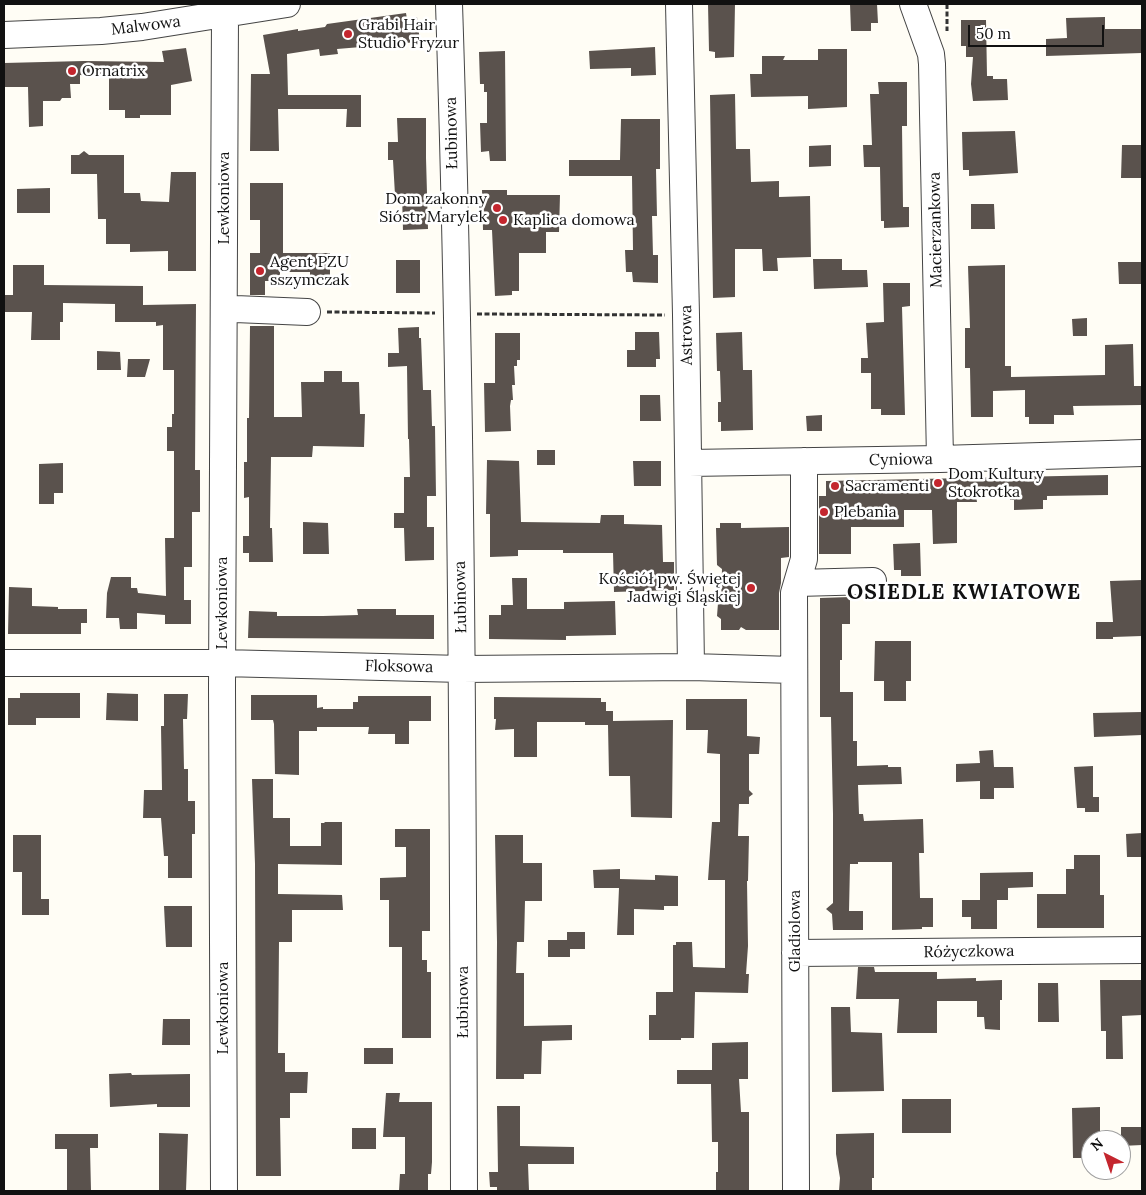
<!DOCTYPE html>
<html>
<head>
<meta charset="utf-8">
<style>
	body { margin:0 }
	#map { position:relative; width:1146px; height:1195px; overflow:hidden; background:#fffdf5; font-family:Lora,serif }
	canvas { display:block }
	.frame { position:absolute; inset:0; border:5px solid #111; pointer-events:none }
	.north { position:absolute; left:1081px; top:1130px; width:50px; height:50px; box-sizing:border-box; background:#fff; border:1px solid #a0a0a0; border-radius:50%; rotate:319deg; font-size:14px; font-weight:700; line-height:20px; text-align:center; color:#111 }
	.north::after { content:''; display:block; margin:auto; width:18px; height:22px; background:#c4262e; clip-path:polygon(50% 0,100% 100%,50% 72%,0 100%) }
	.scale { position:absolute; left:968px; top:25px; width:136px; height:22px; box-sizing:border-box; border:2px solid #111; border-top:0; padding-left:6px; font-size:15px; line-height:18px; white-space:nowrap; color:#111; -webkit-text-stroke:4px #fff; paint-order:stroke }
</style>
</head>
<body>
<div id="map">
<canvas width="1146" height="1195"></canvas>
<div class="frame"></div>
<div class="north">N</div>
<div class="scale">50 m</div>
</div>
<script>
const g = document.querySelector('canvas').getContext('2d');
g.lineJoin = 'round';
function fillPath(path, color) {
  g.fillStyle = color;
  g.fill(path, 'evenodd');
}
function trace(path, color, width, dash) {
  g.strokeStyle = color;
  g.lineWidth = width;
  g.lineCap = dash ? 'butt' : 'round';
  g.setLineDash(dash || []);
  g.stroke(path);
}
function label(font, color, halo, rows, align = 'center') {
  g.font = font + ' Lora,serif';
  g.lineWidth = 5;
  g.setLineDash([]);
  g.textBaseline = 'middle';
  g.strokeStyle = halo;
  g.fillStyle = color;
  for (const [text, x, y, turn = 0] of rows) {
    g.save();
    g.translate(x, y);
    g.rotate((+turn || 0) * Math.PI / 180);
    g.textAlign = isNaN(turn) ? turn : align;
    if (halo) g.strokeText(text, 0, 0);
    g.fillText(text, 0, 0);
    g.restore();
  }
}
const building = new Path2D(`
	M708,4h27l-1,53 -19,1v-6l-6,-1z
	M850,4h27l1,19h-7v8h-20z
	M406,13l1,6 10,-2 3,25 -16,1 -1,-6 -42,6v4l-24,2 1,5 -18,2 -1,-7 -32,5 1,41h73v32h-15l1,-18h-69l1,42h-29l1,-77h19l-7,-39 35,-6v2l27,-4 2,-3z
	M1105,17v12h37v24l-96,3v-17l21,-1 -1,-20z
	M961,20h25l1,56h6v3h14l1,21 -35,1 -2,-17 2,-27h-7v-11h-5z
	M655,47l1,28 -25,1v-8l-41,1 -1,-18z
	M186,48l6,33 -21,4v30h-31v3h-15v-8h-16v-33l-29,-2v9h-10l1,14h-9l-2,3h-17v25l-14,1 -1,-40h-24v-24l80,-2 80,1 -2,-11z
	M818,49h29v58l-39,2v-13l-57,1 -1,-23h12v-18h23l-2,4h35z
	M505,51l1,110h-16l-1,-10 -8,1 -1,-29h7v-31h-3v-8h-4l-1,-32z
	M878,82h29v44h-5l1,81h6v20l-25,1v-7h-3l-1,-54h-16l-1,-22h9l-2,-51h9z
	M735,94l1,55h14l1,33 28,-1v16l31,-1 1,61 -34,1 1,13h-15l-1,-22h-27v48l-22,1 -3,-203z
	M397,118h29v40l2,71 -25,1 -1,-36 -7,1 -2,-35h-5v-18h10z
	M621,119h39v50h-4l1,47h-5l1,39h5v28l-25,-1 -1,-10h-6l-1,-22h8l-1,-74h-63v-16h51z
	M1015,131l3,42 -49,3v-6h-6l-1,-38z
	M831,145v21l-22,1v-21z
	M1122,145h20v33h-21z
	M84,151l5,4h35v38h16l1,8 28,1 2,-30h25v99h-28v-20l-38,1v-8h-24v-25h-8l-1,-45h-26v-19h8z
	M250,183h33v70h47v26h-20v-7h-30v9h-15v14h-15v-42h10v-33h-10z
	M50,188v25h-33v-24z
	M482,190h25v5h53l-1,37h-13v21h-27v38h-7v4l-17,1 -3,-66h-9z
	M971,204h23l1,25h-24z
	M813,259h29v11h25l1,17 -54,2z
	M396,260h24v33h-24z
	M1118,262h24v22h-23z
	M13,265h31v20l99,1v19l53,-1 -1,166h5v42h-8v55h-8v33h7v24h-26v-9l-28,-2v16h-17l-1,-11h-13l1,-25 4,-16h20v11h6l1,5 28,3 -1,-58h9v-87h-7v-24h5v-13h2v-44h-11v-45l-7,1v-4h-41v-18l-52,-1v19h-3v18h-29l1,-28h-28v-17h9z
	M1005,265v101h6v11l94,-2v-30l28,-1 1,42h8v19l-69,1 1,9h-20v9h-25v-7h-4v-27l-32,1v26h-22l-1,-49h-5v-40h5l-2,-62z
	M883,283h27v23l-8,1 3,108h-24v-6h-10v-36h-10v-15h7l-2,-35 18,-1z
	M1087,318v18h-14l-1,-17z
	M250,326h24v91h28l-1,-35h23v-11h18v11h17l1,32h5l-1,33 -51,-1 -1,11h-41l-1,71h2l1,34h-24v-9h-6v-17h6v-39l-5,1v-36h3v-44h2z
	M419,327v11h2l2,52h8l1,36h3l1,70h-9v31h7v33l-29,1 -1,-33h-10v-15h10v-36h6l-1,-38h-1l-1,-73 -19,1v-14h11l-1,-25z
	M635,332h24l1,27h-4v8h-29v-17h8z
	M742,332l1,38h9l1,60 -32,1v-9h-3v-20h3l-1,-31h-3l-1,-38z
	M495,333h25v27h-3v6h-3l1,19h-3l1,15h-2l-1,6 1,25 -26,1 -1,-49h11z
	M97,351l23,1 1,18h-24z
	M128,359h22l-5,18h-18z
	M640,395h20l1,26h-21z
	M822,415v16h-15l-1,-15z
	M537,450h18v15h-18z
	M487,460l32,1 2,61 79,1 1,-8h23v9l38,1 1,37h11v28l-60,2 -1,-39h-50v-3h-45v6l-28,1v-43h-4z
	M633,461h28v25h-27z
	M63,463v30h-9v11h-15v-40z
	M1108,475v20l-61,1v4h-4v9l-29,1v-10h-4v-4h-34l1,6h-20v41l-24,1 -1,-34h-28v17h-53v27h-32v-58h7v-15z
	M303,522l25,1 1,31h-26z
	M720,523h21v5l48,-1v30l-8,1v25l-2,10v37h-33l-5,-3 -2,3h-18v-11l-4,-3 1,-13h3l1,-34 -5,-4 -1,-37h4z
	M920,543l1,33h-20v-6h-7l-1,-26z
	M512,578h15v31h37v-7l51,-1 1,34 -50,1v4l-77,-1v-24h12v-10h12z
	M1142,580v56l-29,1v2h-17v-17h17l-3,-41z
	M9,587l23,1v18l26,1v2h29v14h-6v11h-73z
	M850,597v27h-8v36h-2v32h13v49h4v25l31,-1v2h13l1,17 -44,1 1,29h4l1,7 59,-2 1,34h-5l1,45h13v29h-11v2l-30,1v-68h-34v2h-8l-1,47h14v19h-30l-1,-16 -6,-5 7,-6v-89l-2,-97h-11v-119z
	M357,609h39v6h38v24l-186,-1 1,-27 28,1v4h46l35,-1z
	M875,641h36v40h-5v20h-22v-20h-10z
	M20,693h60v25h-44v7h-28v-27h12z
	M107,693l31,1v27l-32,-1z
	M164,694h24l-1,25h-4l1,50h4v32h7v33h-3v44h-24v-22h-4l-3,-38h-18l1,-28h18l-1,-64h3z
	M251,695h66v13l6,-1v2h30v-7h5v-6h73v25h-22v23h-14v-10h-27l1,-7h-52v4h-18v44l-24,-1 -1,-50 -1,-4h-22z
	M494,697l107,1v4h5v9h7v10l60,-1 -1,98 -41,-1 -1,-41h-21l-1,-51h-23v-3h-48v35h-23v-28l-19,1 1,-11h-2z
	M686,699h61v37l13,1 -1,17h-10v36l4,4 -4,3v7h-10l-1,32h11l-1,45h-1l1,65 -2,28h3l-1,19 -53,-1 -1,46h-13v2h-32v-25h7v-23h17v-47h3v-3h16l1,25 32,1v-88h-17l4,-58h8v-68l-13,-1 1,-23h-22z
	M1142,712v23l-48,2 -1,-24z
	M993,750l1,17h19l1,21h-20v11h-14v-18l-24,1v-18l24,-1 -1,-12z
	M1093,766v31h6v15h-14v-4h-8l-3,-41z
	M252,779h21v39h17v28h31v-23h3l1,-1h17v43l-64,-1v30l64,1 1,15h-51v32h-13l-1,111h7v19h23l-1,21h-17v25h-10l1,58h-25l-1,-312z
	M395,829h35v102h-8v29h5v12h4v66h-29v-91h-13v-47h-9v-22l26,-1v-30h-11z
	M1142,833v24h-15l-1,-23z
	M13,835h28v64h8v16h-27v-43h-9z
	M495,835h28v28h19v38h-17l-1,41h-7l-1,31h8v53l48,-1v15l-30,1 -1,33h-17v5h-28l1,-137z
	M1074,855h26v40h4v33h-67v-34h29v-25h8z
	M620,869v10l35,1v-5l23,1v30h-14v4l-30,-1v26h-17l2,-47h-25l-1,-18z
	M1033,872v15l-25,1v12h-11v29h-26v-12h-9v-17h18v-27z
	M164,906h28v41h-26z
	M567,932h18v17h-15v8h-22v-17h19z
	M858,967h16l1,5h62v7l39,-1v3l26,-1v20h-2v30l-15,-1 -1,-12h-7v-16h-40v32h-40l2,-34h-43z
	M1100,980h42v35l-20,1 1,43h-17v-28h-5z
	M1038,983h20l1,39h-21z
	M831,1007h19l1,25 31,1 2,58 -52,1z
	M163,1019h27v26h-28z
	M748,1042v37h-9l2,33h8v79h-33v-19h2v-30h-6l-1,-58h-34v-14h35v-27z
	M364,1048h29v16h-29z
	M131,1073l1,2 58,-1v33h-33v-3l-47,3 -1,-33z
	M386,1093h14l-1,9h33v60l-1,12h-3v17h-29l1,-17h5v-37h-22z
	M902,1099h49v34h-49z
	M497,1106h23v40l54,1v17h-46l1,27h-32v-4h-7l-1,-15h9z
	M1100,1107v33h-9v18h-18l-1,-50z
	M1121,1127h21v18l-21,1z
	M352,1128h24v21h-24z
	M159,1133l29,1 -2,57h-27z
	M874,1133v45h-2v13h-33l1,-13 -4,-24v-20z
	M55,1134h43v14h-8l1,43h-24v-42h-12z`);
const path = new Path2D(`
	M947,4v27
	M327,312l108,1
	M477,314l188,1`);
const minor = new Path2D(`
	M449,4c13,395 14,791 15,1187
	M679,4l7,311 5,352
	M913,4l18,50 1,10 8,395
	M4,35l97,-4 41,-4 145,-23
	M235,309l72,3
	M689,463l251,-4 202,-6
	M797,583l76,-2
	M4,663h218l240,6 229,-2 102,3
	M795,953l347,-3
	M224,1191l-2,-503 3,-673
	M796,1191l-2,-598 10,-34v-98`);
const markers = [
	[348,34,5,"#c4262e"],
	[72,71,5,"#c4262e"],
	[497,208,5,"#c4262e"],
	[503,220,5,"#c4262e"],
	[260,271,5,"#c4262e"],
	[938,483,5,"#c4262e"],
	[835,486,5,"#c4262e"],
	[824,512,5,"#c4262e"],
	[751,588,5,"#c4262e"]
];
const poiNames = [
	["Grabi Hair",358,25],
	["Studio Fryzur",358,43],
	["Ornatrix",82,71],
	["Dom zakonny",487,199,"right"],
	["Sióstr Marylek",487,217,"right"],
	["Kaplica domowa",513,220],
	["Agent PZU",270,262],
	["sszymczak",270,280],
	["Dom Kultury",948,474],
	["Stokrotka",948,492],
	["Sacramenti",845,486],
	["Plebania",834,512],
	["Kościół pw. Świętej",741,579,"right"],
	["Jadwigi Śląskiej",741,597,"right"]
];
const streetNames = [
	["Malwowa",146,26,-7],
	["Łubinowa",452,133,-91],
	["Lewkoniowa",224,198,-90],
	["Macierzankowa",936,230,-91],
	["Astrowa",687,335,-91],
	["Cyniowa",901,460,-1],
	["Łubinowa",461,597,-91],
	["Lewkoniowa",222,603,-90],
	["Floksowa",399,667,1],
	["Gladiolowa",795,931,-90],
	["Różyczkowa",969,952,-1],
	["Łubinowa",463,1002,-90],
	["Lewkoniowa",223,1008,-90]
];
const districtNames = [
	["OSIEDLE KWIATOWE",964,593]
];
fillPath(building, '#5a524d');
trace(minor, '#444', 28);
trace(path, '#333', 3, [5, 2.5]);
trace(minor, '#fff', 26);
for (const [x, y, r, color] of markers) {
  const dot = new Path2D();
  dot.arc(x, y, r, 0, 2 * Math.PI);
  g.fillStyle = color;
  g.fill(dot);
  trace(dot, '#fff', 2);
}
label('16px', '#111', '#fff', poiNames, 'left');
label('16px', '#111', '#fff', streetNames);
g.letterSpacing = '1px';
label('bold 21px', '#111', '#fff', districtNames);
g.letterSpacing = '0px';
</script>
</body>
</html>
